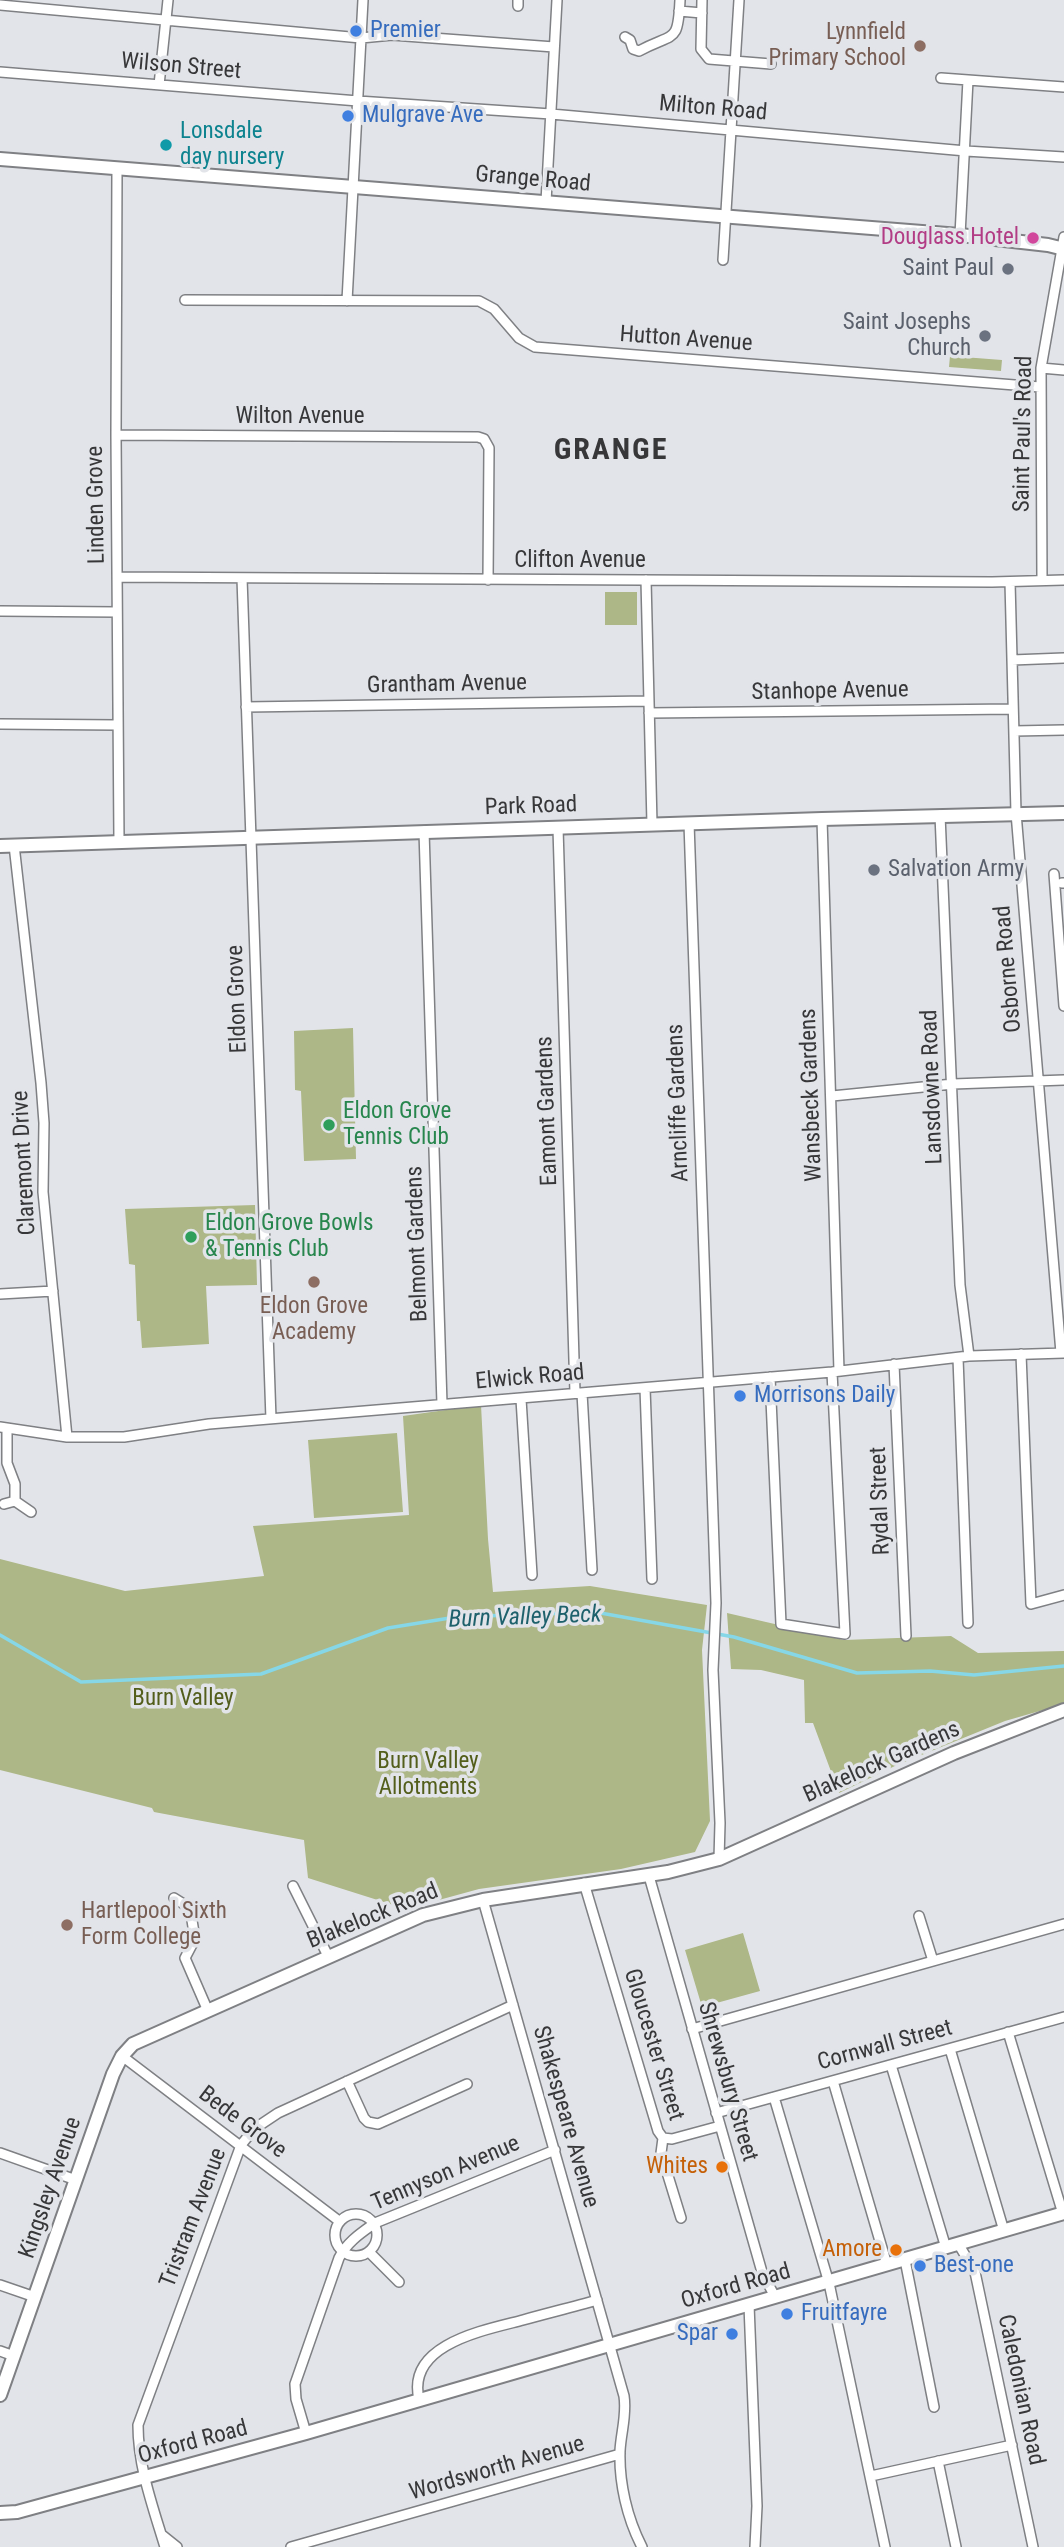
<!DOCTYPE html>
<html>
<head>
<meta charset="utf-8">
<style>
	body { margin:0 }
	canvas { display:block; background:#e2e4e9 }
</style>
</head>
<body>
<canvas width="1064" height="2547"></canvas>
<script>
const g = document.querySelector('canvas').getContext('2d');
g.lineJoin = 'round';
function fillPath(path, color) {
  g.fillStyle = color;
  g.fill(path, 'evenodd');
}
function trace(path, color, width, dash) {
  g.strokeStyle = color;
  g.lineWidth = width;
  g.lineCap = dash ? 'butt' : 'round';
  g.setLineDash(dash || []);
  g.stroke(path);
}
function label(font, color, halo, rows, align = 'center') {
  g.font = font + ' "Roboto Condensed",sans-serif';
  g.lineWidth = 7;
  g.setLineDash([]);
  g.textBaseline = 'middle';
  g.strokeStyle = halo;
  g.fillStyle = color;
  for (const [text, x, y, turn = 0] of rows) {
    g.save();
    g.translate(x, y);
    g.rotate((+turn || 0) * Math.PI / 180);
    g.textAlign = isNaN(turn) ? turn : align;
    if (halo) g.strokeText(text, 0, 0);
    g.fillText(text, 0, 0);
    g.restore();
  }
}
const green = new Path2D(`
	M950,356l52,4 -1,11 -52,-4z
	M605,592h32v33h-32z
	M353,1028l3,131 -52,2 -3,-70 -6,-1 -1,-59z
	M255,1205l2,80 -51,1 3,58 -67,4 -2,-27h-3l-2,-56 -6,-1 -4,-55z
	M481,1405l7,134 5,53 97,-6 117,19 -5,45 8,171 -15,31 -74,17 -142,20 -73,20 -98,-31 -4,-38 -150,-28 -2,-4 -152,-38v-211l125,32 139,-15 -11,-50 156,-11 -6,-99z
	M397,1433l6,79 -89,6 -6,-78z
	M727,1613l117,27 107,-4 27,17 86,-2v53l-59,17 -108,44 -58,28 -26,-70h-8l-1,-43 -43,-10 -30,-1z
	M743,1933l17,58 -58,16 -17,-57z`);
const stream = new Path2D(`
	M0,1635l81,47 180,-8 127,-46 68,-11 139,-5 139,25 123,36 73,-2 44,4 90,-9`);
const minor = new Path2D(`
	M702,0l-1,49 8,10 62,5
	M0,5l361,33 31,-3 162,12
	M518,6v-6
	M679,11l23,2
	M625,37l5,3 3,9 6,2c35,-19 39,-6 41,-51
	M0,72l358,29 193,13 415,37 98,6
	M941,78l123,9
	M159,85l9,-85
	M117,168l-1,267 3,406
	M546,202l11,-202
	M960,235l8,-155
	M723,260l16,-260
	M185,300l294,1 15,8 25,29 16,9 505,40
	M347,301l16,-301
	M1041,368l23,2
	M116,435l362,2 6,2 5,9 -1,132
	M117,577l875,5 72,-2
	M242,578l29,841
	M646,580l6,244
	M1042,580l-1,-212 23,-131
	M1010,582l6,231 45,540
	M0,611l117,1
	M1012,660l52,-2
	M246,707l402,-6
	M649,713l364,-4
	M0,724l117,1
	M1014,731l50,-1
	M940,815l20,470 9,71
	M822,819l17,552
	M689,823l27,780 -3,67 7,153 -1,36
	M558,828l17,565
	M424,831l18,573
	M14,845l27,238 3,40 -1,69 24,245
	M1054,874l10,132
	M1062,883h2
	M832,1096l121,-12 111,-4
	M0,1294l53,-3
	M1021,1354l10,250 33,-9
	M958,1358l10,265
	M894,1364l12,272
	M770,1377l11,247 64,10 -13,-262
	M645,1388l7,191
	M582,1393l10,177
	M521,1399l11,176
	M0,1427l67,10h57l85,-13 623,-52 137,-16 95,-3
	M7,1429v34l8,21v17l16,11
	M4,1504l11,-3
	M649,1876l113,396 13,25
	M584,1883l74,248 5,7 -2,15 20,65
	M293,1886l35,70
	M174,1898l16,10 5,31 -10,19 23,53
	M483,1900l141,496c3,19 -3,36 -4,55 -1,32 7,67 22,96
	M919,1916l14,45
	M692,2029l372,-105
	M1008,2032l55,182
	M950,2049l54,182
	M122,2056l217,165
	M891,2065l55,183
	M347,2081l17,37 4,4 10,2 89,-40
	M833,2081l54,184
	M774,2097l55,186 56,264
	M716,2113l348,-96
	M663,2138l9,1 48,-13
	M0,2153l76,27
	M335 2235a21 21 0 1 1 42 0a21 21 0 1 1-42 0Z
	M959,2245l16,27 58,275
	M369,2252l30,30
	M905,2260l29,147
	M0,2285l35,12
	M749,2305l8,201 -2,41
	M0,2351l14,5
	M419,2399c-13,-55 66,-69 104,-79 25,-7 50,-13 74,-20
	M306,2433l-10,-34 -1,-15 44,-126c8,-16 22,-25 36,-35l180,-73
	M938,2461l18,86
	M871,2476l141,-31
	M162,2535l15,12
	M165,2547c-12,-40 -27,-80 -27,-122l103,-280 13,-16 24,-16 235,-108
	M291,2547l329,-93`);
const tertiary = new Path2D(`
	M0,159l960,76 88,10 16,4
	M0,846l822,-27 242,-6
	M0,2395l113,-321 9,-18 11,-12 290,-129 60,-15 185,-28 51,-13 235,-106 110,-43
	M0,2513l17,-1 289,-79 758,-220`);
const markers = [
	[356,31,7,"#3f7fe0"],
	[920,46,7,"#8d6e63"],
	[348,116,7,"#3f7fe0"],
	[166,145,7,"#0f9aa8"],
	[1033,238,7,"#d1479c"],
	[1008,269,7,"#6b7280"],
	[985,336,7,"#6b7280"],
	[874,870,7,"#6b7280"],
	[329,1125,7,"#2e9e5b"],
	[191,1237,7,"#2e9e5b"],
	[314,1282,7,"#8d6e63"],
	[740,1396,7,"#3f7fe0"],
	[67,1925,7,"#8d6e63"],
	[722,2167,7,"#e8710a"],
	[896,2250,7,"#e8710a"],
	[920,2266,7,"#3f7fe0"],
	[787,2314,7,"#3f7fe0"],
	[732,2334,7,"#3f7fe0"]
];
const shopNames = [
	["Premier",370,31],
	["Mulgrave Ave",362,116],
	["Morrisons Daily",754,1396],
	["Best-one",934,2266],
	["Fruitfayre",801,2314],
	["Spar",718,2334,"right"]
];
const educationNames = [
	["Lynnfield",906,33],
	["Primary School",906,59],
	["Eldon Grove",314,1307,"center"],
	["Academy",314,1333,"center"],
	["Hartlepool Sixth",81,1912,"left"],
	["Form College",81,1938,"left"]
];
const streetNames = [
	["Wilson Street",181,67,5],
	["Milton Road",713,109,5],
	["Grange Road",533,180,5],
	["Hutton Avenue",686,340,4],
	["Wilton Avenue",300,417],
	["Saint Paul's Road",1024,434,-89],
	["Linden Grove",97,505,-91],
	["Clifton Avenue",580,561],
	["Grantham Avenue",447,685,-1],
	["Stanhope Avenue",830,692,-1],
	["Park Road",531,807,-2],
	["Osborne Road",1009,969,-95],
	["Eldon Grove",238,999,-92],
	["Lansdowne Road",933,1087,-92],
	["Wansbeck Gardens",812,1095,-92],
	["Arncliffe Gardens",679,1103,-92],
	["Eamont Gardens",548,1111,-92],
	["Claremont Drive",25,1163,-93],
	["Belmont Gardens",418,1244,-92],
	["Elwick Road",530,1378,-5],
	["Rydal Street",881,1501,-92],
	["Blakelock Gardens",882,1763,-24],
	["Blakelock Road",373,1917,-22],
	["Gloucester Street",653,2045,73],
	["Cornwall Street",885,2046,-15],
	["Shrewsbury Street",727,2082,74],
	["Shakespeare Avenue",565,2117,74],
	["Bede Grove",242,2123,37],
	["Tennyson Avenue",446,2174,-23],
	["Kingsley Avenue",51,2188,-71],
	["Tristram Avenue",194,2218,-69],
	["Oxford Road",736,2287,-16],
	["Caledonian Road",1020,2390,78],
	["Oxford Road",193,2443,-15],
	["Wordsworth Avenue",497,2469,-16]
];
const cultureNames = [
	["Lonsdale",180,132],
	["day nursery",180,158]
];
const hotelNames = [
	["Douglass Hotel",1019,238]
];
const worshipNames = [
	["Saint Paul",994,269],
	["Saint Josephs",971,323],
	["Church",971,349],
	["Salvation Army",888,870,"left"]
];
const leisureNames = [
	["Eldon Grove",343,1112],
	["Tennis Club",343,1138],
	["Eldon Grove Bowls",205,1224],
	["& Tennis Club",205,1250]
];
const parkNames = [
	["Burn Valley",183,1699],
	["Burn Valley",428,1762],
	["Allotments",428,1788]
];
const foodNames = [
	["Whites",708,2167],
	["Amore",882,2250]
];
const waterNames = [
	["Burn Valley Beck",525,1618,-2]
];
const districtNames = [
	["GRANGE",611,451]
];
fillPath(green, '#adb787');
trace(stream, '#86d7e7', 3.5);
trace(minor, '#7f8084', 12);
trace(tertiary, '#7f8084', 16);
trace(minor, '#fff', 9);
trace(tertiary, '#fff', 12);
for (const [x, y, r, color] of markers) {
  const dot = new Path2D();
  dot.arc(x, y, r, 0, 2 * Math.PI);
  g.fillStyle = color;
  g.fill(dot);
  trace(dot, '#e2e4e9', 2.5);
}
label('23px', '#366cbe', '#e2e4e9', shopNames, 'left');
label('23px', '#785e54', '#e2e4e9', educationNames, 'right');
label('23px', '#373739', '#e2e4e9', streetNames);
label('23px', '#0d838f', '#e2e4e9', cultureNames, 'left');
label('23px', '#b23c85', '#e2e4e9', hotelNames, 'right');
label('23px', '#5b616d', '#e2e4e9', worshipNames, 'right');
label('23px', '#27864d', '#e2e4e9', leisureNames, 'left');
label('23px', '#535e1b', '#e2e4e9', parkNames);
label('23px', '#c56008', '#e2e4e9', foodNames, 'right');
label('italic 24px', '#1e616c', '#e2e4e9', waterNames);
g.letterSpacing = '2px';
label('bold 30px', '#373739', '#e2e4e9', districtNames);
g.letterSpacing = '0px';
</script>
</body>
</html>
